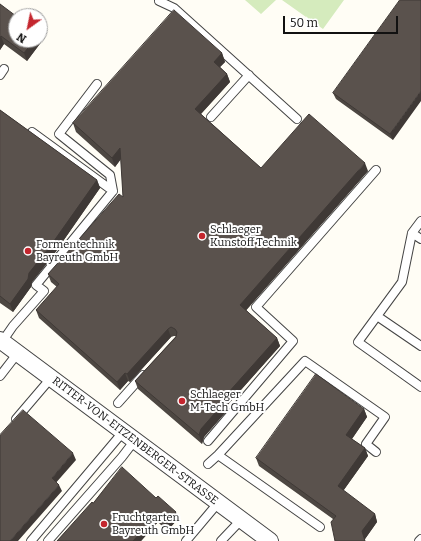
<!DOCTYPE html>
<html>
<head>
<meta charset="utf-8">
<style>
	body { margin:0 }
	#map { position:relative; width:421px; height:541px; overflow:hidden; background:#fffdf5; font-family:Bitter,serif }
	canvas { display:block }
	.north { position:absolute; left:8px; top:8px; width:40px; height:40px; box-sizing:border-box; background:#fff; border:1px solid #a0a0a0; border-radius:50%; rotate:213deg; font-size:11px; font-weight:700; line-height:16px; text-align:center; color:#111 }
	.north::after { content:''; display:block; margin:auto; width:14px; height:18px; background:#c4262e; clip-path:polygon(50% 0,100% 100%,50% 72%,0 100%) }
	.scale { position:absolute; left:283px; top:16px; width:115px; height:18px; box-sizing:border-box; border:2px solid #111; border-top:0; padding-left:5px; font-size:12px; line-height:14px; white-space:nowrap; color:#111; -webkit-text-stroke:3px #fff; paint-order:stroke }
</style>
</head>
<body>
<div id="map">
<canvas width="421" height="541"></canvas>
<div class="north">N</div>
<div class="scale">50 m</div>
</div>
<script>
const g = document.querySelector('canvas').getContext('2d');
g.lineJoin = 'round';
function fillPath(path, color) {
  g.fillStyle = color;
  g.fill(path, 'evenodd');
}
function trace(path, color, width, dash) {
  g.strokeStyle = color;
  g.lineWidth = width;
  g.lineCap = dash ? 'butt' : 'round';
  g.setLineDash(dash || []);
  g.stroke(path);
}
function label(font, color, halo, rows, align = 'center') {
  g.font = font + ' Bitter,serif';
  g.lineWidth = 4;
  g.setLineDash([]);
  g.textBaseline = 'middle';
  g.strokeStyle = halo;
  g.fillStyle = color;
  for (const [text, x, y, turn = 0] of rows) {
    g.save();
    g.translate(x, y);
    g.rotate((+turn || 0) * Math.PI / 180);
    g.textAlign = isNaN(turn) ? turn : align;
    if (halo) g.strokeText(text, 0, 0);
    g.fillText(text, 0, 0);
    g.restore();
  }
}
const green = new Path2D(`
	M245,0h31l-15,14z
	M282,0h62l-21,29z`);
const lane = new Path2D(`
	M159,1l15,7 123,111
	M0,75l4,-6
	M97,84l-38,50 51,41 3,16
	M211,117l38,-42
	M412,233l9,-12
	M421,239l-9,-6 -10,49 -44,60 63,45
	M377,316l44,30
	M2,342l11,-16 31,-35 -8,-6 77,-94 -81,-59
	M0,376l17,-22
	M118,403l25,-28
	M16,419l35,-41
	M208,441l85,-100 -37,-34 120,-137
	M218,455l102,72
	M208,464l10,-9 87,-94 80,56 -19,27 10,8
	M31,541l92,-109
	M48,541l74,-84 13,-17
	M186,541l32,-38
	M221,541l20,-21
	M419,541l2,-2`);
const street = new Path2D(`
	M0,340l270,201`);
const wall = new Path2D(`
	M400,0l-7,140 -57,-41 -3,-6z
	M0,4l42,37 -15,20 -23,-17 -4,6z
	M222,53l3,9 -5,5 7,7 3,8 -29,32 60,54 107,3 -122,139 31,28 3,8 -56,63 1,4 -21,24 -2,7 -64,-55 -3,-8 41,-45h-2l-3,1 -41,45 -2,-1 -8,9 -81,-72 -3,-8 21,-23 -6,-5 -3,-8 75,-77 -2,-38 -6,8 -39,-35 -3,-9z
	M0,110l97,70 3,8 -48,69 -20,25 -1,5 -18,25 -13,-9z
	M364,409l3,8 -15,22 13,9 3,8 -25,35 32,23 2,8 -12,17v2h-30l-2,-22 -74,-53 -3,-8z
	M93,503l85,16 -11,12 -9,-9 -17,19h-84z`);
const shadedWall = new Path2D(`
	M1,36l3,8 -4,6v-12z
	M40,36l2,5 -15,20 -3,-8 10,-13h6z
	M222,53l3,9 -8,8 -3,-8z
	M227,74l3,8 -32,35 -3,-8z
	M421,91v10l-28,39 -3,-6z
	M120,148l3,8 -8,11 -3,-9z
	M365,163l3,8 -125,143 -3,-9z
	M97,180l3,8 -48,69 -20,25 -1,5 -18,25 -3,-8 19,-31z
	M168,329l3,8 -41,45 -3,-8z
	M277,338l3,8 -56,63 1,4 -21,24 -2,7 -3,-9 2,-6 18,-26z
	M125,373l3,8 -8,9 -3,-8z
	M364,409l3,8 -18,26 -3,-8z
	M365,448l3,8 -27,38 -3,-8z
	M73,453l3,7 -22,25 -2,-7z
	M59,485l3,6 -44,50h-8z
	M176,512l2,7 -11,12 -2,-7z
	M375,514l2,8 -12,17v2l-3,-10z
	M156,516l2,6 -17,19h-8z`);
const building = new Path2D(`
	M400,0h21v91l-31,43 -57,-41z
	M0,4l16,12v24h18l-10,13 -23,-17 -1,2z
	M174,10l48,43 -8,9 13,12 -32,35 66,59 48,-54 56,49 -125,142 37,33 -58,65 3,2 -21,24 -2,6 -64,-54 41,-44 1,-5 -2,-3 -4,-2 -3,2 -41,45 -2,-1 -8,9 -81,-72 23,-26 -11,-10 71,-80 4,3 -3,-49 -8,10 -39,-35z
	M0,110l97,70 -48,68 -20,25 -1,6 -18,25 -10,-8z
	M316,374l48,35 -18,26 19,13 -27,38 37,28 -13,17 3,10h-30l-4,-19 5,-6 -80,-58z
	M23,410l50,43 -21,25 7,7 -49,56h-10v-106z
	M122,467l34,31 2,-2 18,16 -11,12 -9,-8 -23,25h-76l35,-39 1,1z`);
const markers = [
	[202,236,4,"#c4262e"],
	[28,251,4,"#c4262e"],
	[182,401,4,"#c4262e"],
	[104,524,4,"#c4262e"]
];
const poiNames = [
	["Schlaeger",210,230],
	["Kunstoff Technik",210,243],
	["Formentechnik",36,245],
	["Bayreuth GmbH",36,258],
	["Schlaeger",190,395],
	["M-Tech GmbH",190,408],
	["Fruchtgarten",112,518],
	["Bayreuth GmbH",112,531]
];
const streetNames = [
	["RITTER-VON-EITZENBERGER-STRASSE",135,441,37]
];
fillPath(green, '#d5ebbd');
trace(lane, '#444', 10);
trace(street, '#444', 18);
trace(lane, '#fff', 8);
trace(street, '#fff', 16);
fillPath(wall, '#4d4742');
fillPath(shadedWall, '#3f3936');
fillPath(building, '#5a524d');
trace(building, '#3f3936', 1);
for (const [x, y, r, color] of markers) {
  const dot = new Path2D();
  dot.arc(x, y, r, 0, 2 * Math.PI);
  g.fillStyle = color;
  g.fill(dot);
  trace(dot, '#fff', 1.5);
}
label('11px', '#111', '#fff', poiNames, 'left');
label('11px', '#111', '#fff', streetNames);
</script>
</body>
</html>
